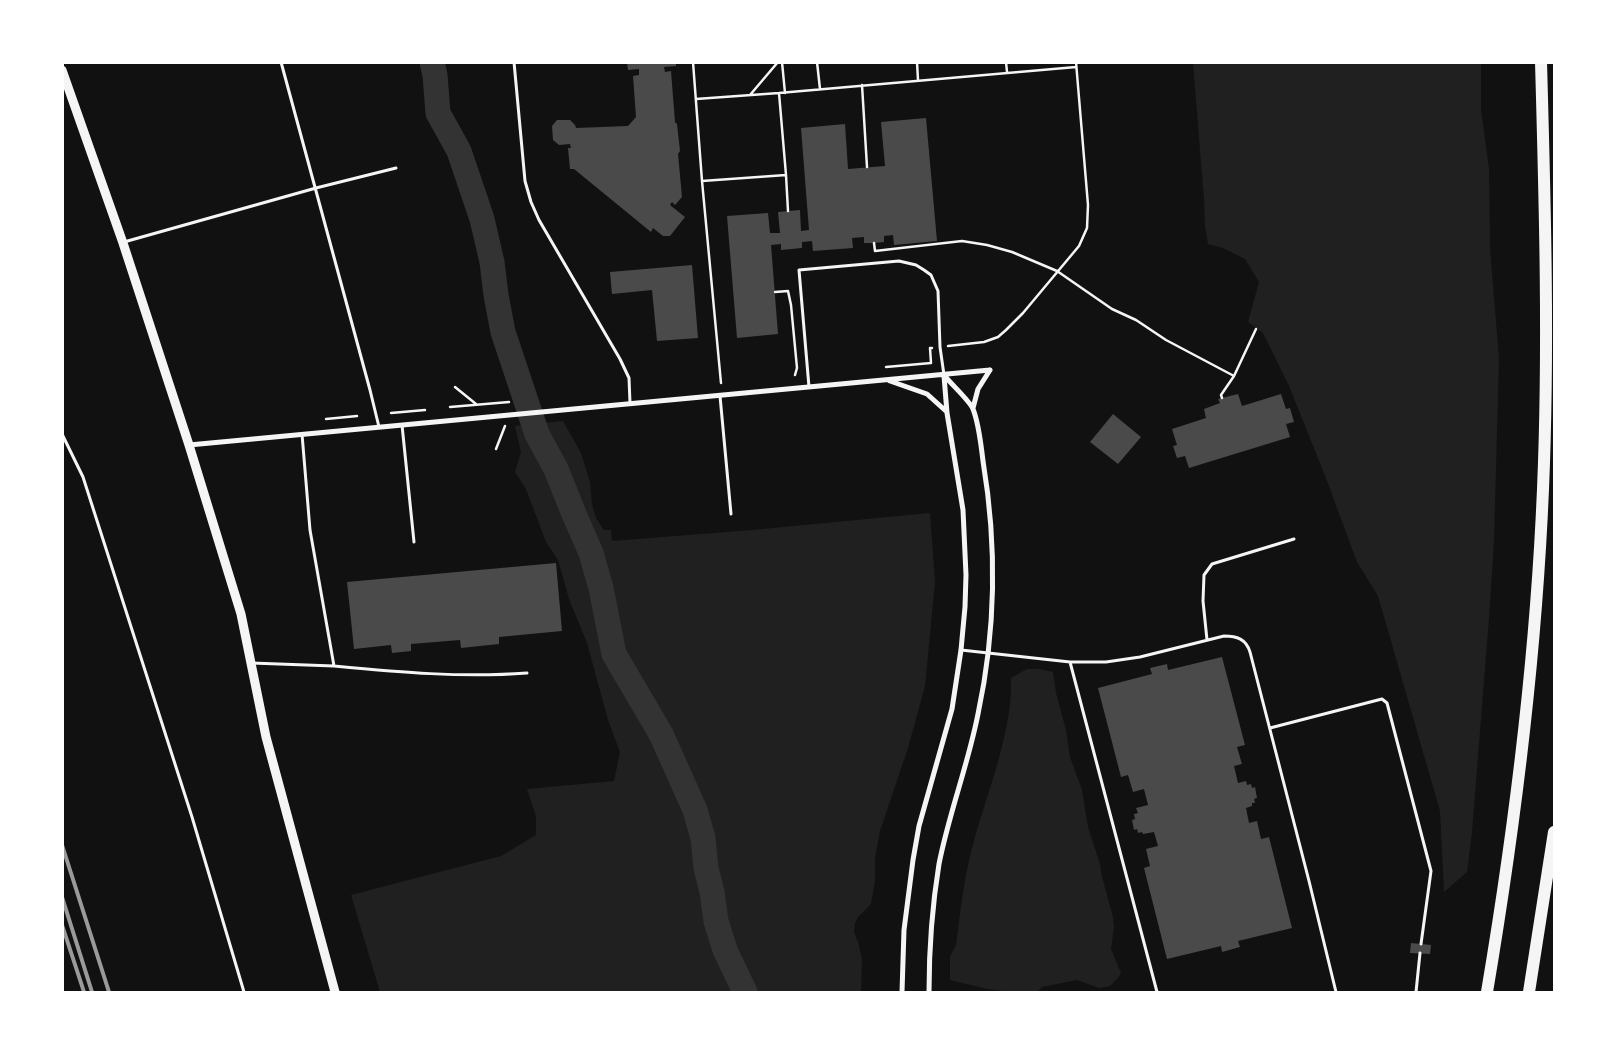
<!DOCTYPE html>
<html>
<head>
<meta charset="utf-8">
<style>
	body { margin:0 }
	#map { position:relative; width:1617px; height:1055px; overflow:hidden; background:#111; font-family:Overpass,sans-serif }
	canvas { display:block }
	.frame { position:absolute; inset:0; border:64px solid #fff; pointer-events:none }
</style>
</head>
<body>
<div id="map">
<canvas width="1617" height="1055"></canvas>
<div class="frame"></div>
</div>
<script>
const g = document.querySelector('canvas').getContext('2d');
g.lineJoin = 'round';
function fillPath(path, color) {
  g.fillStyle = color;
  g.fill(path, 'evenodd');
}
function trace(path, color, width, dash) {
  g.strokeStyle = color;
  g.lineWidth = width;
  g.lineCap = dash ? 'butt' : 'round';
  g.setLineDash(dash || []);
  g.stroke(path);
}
const green = new Path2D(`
	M1193,63h288v46l8,60 1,80 9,109 -5,182 -5,78 -17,214 -5,40 -23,20 -4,-81 -62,-215 -21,-34 -31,-84 -37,-92 -26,-53 -15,-11 11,-40 -14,-23 -22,-11 -15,-4 -3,-18 -1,-27z
	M563,421l18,32 9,29 2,22 4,14 8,12h7l1,11 140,-11 178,-17 5,69 -10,104 -17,62 -28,83 -5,27v23l-4,23 -13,13 -3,6 -1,9 4,10 4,17 -1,33h-481l-29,-97 150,-39 35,-21v-19l-9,-27 87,-8 6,-29 -12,-32 -21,-77 -18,-44 -11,-39 -12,-18 -20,-53 -11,-17 6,-20 -6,-26z
	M1027,669h13l13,3 3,21 10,37 4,27 12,33 6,37 12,37 2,13 11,40 1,10 -3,22 10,24 -3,5 -8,8 -11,2 -22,-8 -35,7 -5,5h-27l-23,-3 -37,-9v-23l6,-12c4,-31 8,-67 16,-97 14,-53 41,-116 39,-170z`);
const river = new Path2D(`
	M432,62l3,13 3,38 21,38 23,68 10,43 4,33 7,37 34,102 19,35 18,45 17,39 10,35 13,66 47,80 34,76 8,28 3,30 6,24 4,29 9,29 20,42`);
const building = new Path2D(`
	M627,62h49v4l-12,1 1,5 6,-1 4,51 2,2 3,27 -2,3 4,43 -7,8 -3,-3 -2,3 15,12 -15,19h-7l-10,-8 -2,4 -77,-63h-4l-2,-21h3l-1,-4 -11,1 -6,-5 -1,-14 5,-6h13l5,5 1,3 52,-2 8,-9 -3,-41 6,-1v-6l-11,1z
	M926,118l11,123 -43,4 -1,-10 -9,1v6l-10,1h-10v-6l-12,1 1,10 -40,3 -1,-10 -10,1v6l-21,2v-6l-10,1 7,89 -41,4 -10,-122 41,-3 2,20h10l-2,-21 22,-2 1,21 8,-1 -8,-102 44,-4 3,45 37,-3 -4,-44z
	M692,265l6,73 -41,3 -5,-51 -40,4 -2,-22z
	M1238,394l4,12 39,-12 5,15 4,-1 4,14 -8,2 4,13 -101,31 -4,-12 -8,2 -4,-12 4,-1 -5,-16 34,-11 -2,-9 16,-6 -2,-4z
	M1113,414l28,23 -23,27 -28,-22z
	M556,563l6,68 -63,6v7l-38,4 -1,-8 -49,4v7l-19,2 -1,-8 -37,4 -7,-67z
	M1222,657l23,88 -8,2 5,17 -8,2 4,17 8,-2 1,4 4,-1 1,4 3,-1 2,11 -3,1 1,4h-3v3l-6,2 3,15 8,-2 4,18 8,-2 23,91 -54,13 2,6 -18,5 -1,-6 -54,13 -23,-91 6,-2 -4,-17 12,-3 -4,-14 -11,2 -1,-2 -4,1 -1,-4 -3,1 -2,-10 3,-1 -1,-5 4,-1 -2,-5 12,-3 -4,-16 -11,3 -5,-17 -7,2 -23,-89 54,-14 -2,-6 17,-4 1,6z
	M1411,943l20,2 -1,9 -20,-1z`);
const path = new Path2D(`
	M693,62l9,119 19,202
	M782,62l3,31
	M817,62l3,27
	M917,62l1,18
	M1006,62l1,10
	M862,85l5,82
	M750,95l28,-33
	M696,99l83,-6 297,-26
	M786,175l2,36
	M702,181l84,-6 -7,-82
	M874,243l1,8 87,-10 25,4 25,7 45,19 55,38 24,11 30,20 68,36 -13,19 1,3
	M775,292l13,-1 3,14 6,63 -2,7
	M948,346l36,-4 14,-5 8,-7 17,-17 56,-67 8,-18 1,-23 -12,-143
	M886,367l45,-4 -1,-15h2
	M1234,376l22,-47
	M455,387l21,17
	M450,407l59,-5
	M391,413l34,-3
	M326,419l31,-3
	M496,449l9,-23`);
const service = new Path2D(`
	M281,62l89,328 9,37
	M514,62l11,119 6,21 8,18 81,139 9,19 1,25
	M124,242l192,-54 80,-20
	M809,387l-10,-117 100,-9 17,4 8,5 7,5 7,16 2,56 4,28
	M720,396l11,118
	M402,425l12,117
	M62,434l21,43 109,340 52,175
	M1207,640l-4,-39 1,-26 8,-11 82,-25
	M961,650l109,12h36l34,-5 84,-21c13,0 22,3 26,16l59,229 27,111
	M1070,662l87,330
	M251,663l83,3 -24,-136 -8,-96
	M334,666c64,6 128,12 193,7
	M1270,728l108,-28 4,-1 5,4 44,168 -10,73
	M1416,992l4,-39`);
const minor = new Path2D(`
	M890,381l37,13 20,18
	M973,408l5,-19 12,-19
	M189,445l801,-75
	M902,992l2,-62 9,-70 6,-34 33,-117 9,-59 4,-43 1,-32 -3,-65 -16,-97 -3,-37
	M929,992c0,-43 3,-85 10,-128 10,-51 29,-99 39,-150 18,-84 19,-169 5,-253 -2,-16 -4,-37 -10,-52 -3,-8 -23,-26 -29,-34`);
const tertiary = new Path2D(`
	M62,70l61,173 66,202 52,169 25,123 69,255`);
const motorway = new Path2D(`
	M1487,992c28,-166 49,-334 56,-503 6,-142 2,-284 -2,-427
	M1529,992l25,-160`);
const rail = new Path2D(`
	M62,845l47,147
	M62,897l30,95
	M62,925l22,67`);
fillPath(green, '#202020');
trace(river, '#333', 25);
fillPath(building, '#4a4a4a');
trace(path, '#f5f5f5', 2.5);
trace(service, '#f5f5f5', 3);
trace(minor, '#f5f5f5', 5);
trace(tertiary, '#f5f5f5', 9);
trace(motorway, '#f5f5f5', 12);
trace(rail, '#9a9a9a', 4);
</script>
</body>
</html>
